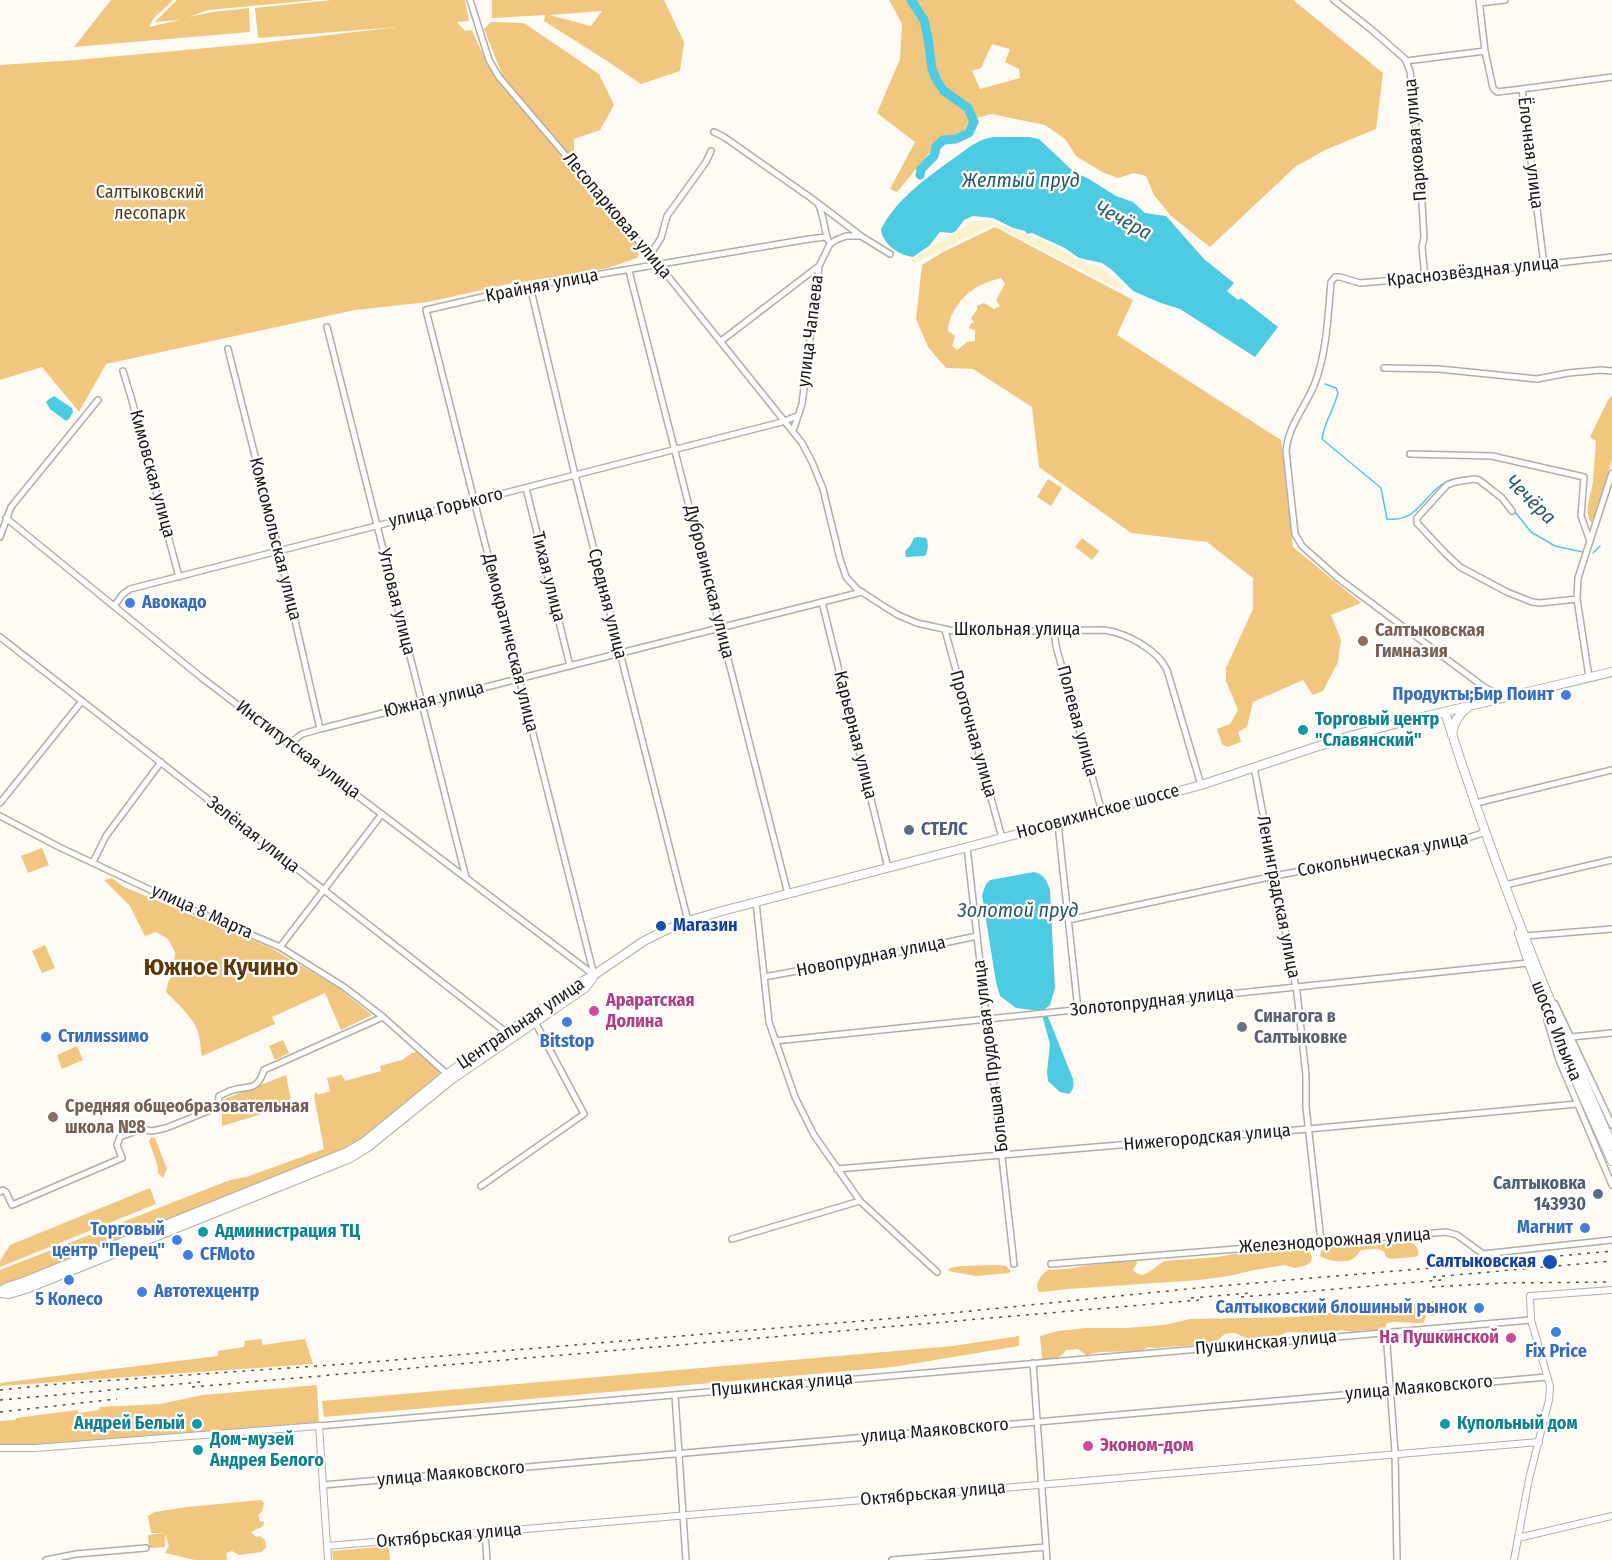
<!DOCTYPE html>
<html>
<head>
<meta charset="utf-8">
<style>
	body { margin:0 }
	canvas { display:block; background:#fffbf4 }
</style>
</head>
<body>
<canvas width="1612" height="1560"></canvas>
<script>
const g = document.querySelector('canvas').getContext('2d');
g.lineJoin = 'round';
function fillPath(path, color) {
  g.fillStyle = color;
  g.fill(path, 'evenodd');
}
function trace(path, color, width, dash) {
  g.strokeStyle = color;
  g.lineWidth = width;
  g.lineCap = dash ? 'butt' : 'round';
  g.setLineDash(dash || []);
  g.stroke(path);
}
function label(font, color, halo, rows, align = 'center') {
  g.font = font + ' "Fira Sans Condensed",sans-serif';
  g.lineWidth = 4.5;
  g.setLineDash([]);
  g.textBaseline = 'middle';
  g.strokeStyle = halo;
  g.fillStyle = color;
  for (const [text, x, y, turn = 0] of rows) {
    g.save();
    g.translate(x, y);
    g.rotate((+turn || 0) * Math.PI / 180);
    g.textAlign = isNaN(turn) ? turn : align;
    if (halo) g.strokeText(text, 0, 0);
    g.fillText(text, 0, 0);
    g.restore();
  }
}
const green = new Path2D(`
	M111,0h62l-19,18 -5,9 31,-7 -25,2 22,-22h139l-108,10 -19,7 24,-5 36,-4 1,24 -176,15z
	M332,0h133l4,21 -12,1 8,9 7,-1 16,36 8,11 6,-3 -18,-45 7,-7 33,1 75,51 15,31 -14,25 -26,9v18l4,19 63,74 -4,8 -29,10 -47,8 -48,7 -85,19 -73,8 -249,54 -27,48 -37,-45 -42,13v-315l76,-5 185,-17 137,-16 -140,11 -3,-30z
	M492,0h172l20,42 -4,29 -39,13 -37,-25 -60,-38 1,-6 -53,3zM602,11l-11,15 -42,-11h1z
	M889,0h404l90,73 -7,56 -51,21 -30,17 -85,80 -39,-31 -17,-21 -8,-19 -12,-3 -16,5 -16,-6 -26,-16 -11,-17 -20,-14 -54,-11 -17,5 -10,12 -24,9 -43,52 -7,-3 25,-47 -38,-29 23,-54 2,-35zM992,44l18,5 -5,13 14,7 1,9 -40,11 -8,-18 9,-3z
	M995,227l138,73 -16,35 164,105 12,107 68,56 -30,12 10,25 -3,22 -15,29 -10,4 -10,-15 -50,22 -6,25 -9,5 3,10 -14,5 -5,-3 -5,-15 13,-5 8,-14 -12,-29v-13l27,-59v-31l-46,-36 -76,-9 -92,-66 -7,-60 -59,-38 -27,-1 -18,-21 -12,-28 6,-54 21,-13zM1001,278l4,6 -9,16 4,6 -6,3 -10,-6 -7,3v4l-6,8 3,5h-3l-2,5 6,2v11l-8,1 -10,8 -5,-4 3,-10 -7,-5c0,-17 15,-36 29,-44 7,-4 16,-7 24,-9z
	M1612,396v64l-18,57 -3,6c-8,-14 1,-28 2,-43 1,-13 2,-26 3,-39l-6,-4 18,-37z
	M1048,479l14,9 -11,18 -14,-9z
	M1082,538l17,13 -7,9 -17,-13z
	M42,848l7,17 -21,8 -7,-17z
	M112,878l12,9 147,61 66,39 35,28 -31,15 -16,-37 -53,24 3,7 -73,32c-2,-7 -1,-13 -3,-20 -2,-15 -22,-33 -33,-44l2,-10 5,-7 2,-23 -7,-13 -12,-7 -11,4 -15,-30 -26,-26z
	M45,945l10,23 -13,5 -10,-22z
	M283,1040l6,13 -14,7 -6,-14z
	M77,1046l6,14 -21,9 -5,-14z
	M417,1052l22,19 1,5 -87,71 -353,141v-18l230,-90 16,-3 78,-28 -10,-53 2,-4 2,3 12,-4 -3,-13 15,-3 3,6 36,-10 -1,-5 22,-6 10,-7z
	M286,1075l6,30 -70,21v-26z
	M151,1137l4,1 12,31 -4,9 -5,-5v-6l-9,-26z
	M150,1188l6,16 -156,63v-6l10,-16z
	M1403,1241c9,0 17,5 15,15 -4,1 -27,4 -30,2 -7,-5 1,-4 -7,-8 -5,-2 -15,0 -20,0 -3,3 -4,6 -7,8 -6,6 -28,3 -34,-2l1,-5c10,-7 21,-3 33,-4 16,-2 33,-3 49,-6z
	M1306,1247l2,1 4,9 -1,5 -4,3 -12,3 -11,-3 -30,5 -25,6 -30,4 -131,9 -26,3h-3c-5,-8 2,-17 9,-22l19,-1 22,-4 45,-4h2l1,2 -4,7c12,13 21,-5 32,-9l52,-4 24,-4 45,-3z
	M997,1265l9,1 5,5 -2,2 -33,3 -28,-5 2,-3 12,-2z
	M1435,1301l3,5 -1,7 -3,3 -8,-1 -2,7 -3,1 -29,-1 -5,1 -2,5 -12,3 -10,-1 -9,2 -13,-2 -11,3 -42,-1 -13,5 -27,2 -13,-6h-5l-5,1 -7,6 -22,5 -41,3 -7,-1 -6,4 -42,1 -14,3 -8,-6 -12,1c-5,8 -12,9 -21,10l-3,-2 -2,-22 18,-5 28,-3h41l37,-3 26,-6 107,-2 63,-8 30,2 32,-9z
	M1019,1336v10l-126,21 -569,50 -2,-16 631,-55z
	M261,1339l2,6 42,-6 8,25 -313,22v-3l218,-27v-5l26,-4 1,-6z
	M317,1385l2,39 -290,22h-29v-25l15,-1 1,-2 61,-8 2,3 20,-3 1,-3 60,-3 43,-9z
	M261,1500l3,3 -2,9 -4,3 2,6 4,1 -1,4 -12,6 5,5 4,-1 5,4 1,8 -5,4 -22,3 -7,-4 -6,2 1,7h-32l-30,-7 4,-7 -4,-12v13l-16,1 -1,-13 17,-2h-14l-3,-17 7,-4 32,-5z
	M389,1546l1,14h-57l-1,-9z`);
const sand = new Path2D(`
	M972,221h19l53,20 42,22 13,3 25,20 -4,4 -126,-65 -11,4 -67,34 -6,-3 50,-30z`);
const water = new Path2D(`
	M994,137h35l10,2 35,33 15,7 27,17 17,6 12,11 21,3 38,43 30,24 -7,8 11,9 3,-2 37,29 -23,30 -75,-48 -19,-6 -28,-12 -21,-21 -10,-7 -23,-5 -14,-10 -33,-15 -5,1 -2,-3 -12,-3 -20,-10 -20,-2 -9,4 -8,11 -4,2 -12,-1 -11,14 -16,11c-14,-2 -31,-13 -32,-28 17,-32 47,-52 76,-73 13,-9 21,-17 37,-19z
	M54,396l18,12 1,4 -4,7 -3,2 -16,-12 -4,-7 3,-3z
	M917,537l9,1c3,4 2,14 -1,18l-19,1 -1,-6 5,-5 4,-8z
	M1034,872c11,3 13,9 16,18l5,98 -5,17 -5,4 28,70c1,6 1,10 -4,15l-9,-2 -12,-11 -1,-9 3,-28 -9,-33 -25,-3 -16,-12 -4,-14 -14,-87 4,-11 4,-4z`);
const stream = new Path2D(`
	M1325,384l11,4 2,5c-4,16 -14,30 -16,46l59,49 6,31c29,3 34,-19 54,-34 9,-7 22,-8 32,-8
	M1515,512l16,20 24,14 28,6
	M1593,553l7,-7`);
const river = new Path2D(`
	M911,0l13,20 4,18 4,31 5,12 7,10 24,17 6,14 -5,11 -13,6 -13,1 -7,7 -2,9 -13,13 -1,6`);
const minor = new Path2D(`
	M470,0l19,60 10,17 160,188 143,178 10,19 11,27 17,70 6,18 11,12 28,18 13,8 19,8 41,9 146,-2c22,3 53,19 63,40l34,115
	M1334,0l38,30 33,29 5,12 10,97 4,69 -2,10 3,31
	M1479,0l6,51 8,37 4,4 25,-3 22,176
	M1480,3l25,-3
	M1406,61l79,-10
	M1522,89l90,-12
	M714,132l10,5 87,61 50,38 29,18
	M819,206c5,11 5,23 9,34
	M650,255l11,-17 6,-22 39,-54 5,-11
	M629,271l159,623
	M530,286l45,189 113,446
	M327,327l139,551
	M721,341l98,-75
	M228,349l51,202 41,178
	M1384,368l55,1 98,10 31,-6 33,-3 11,1
	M123,371l8,26 48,180
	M793,431l9,-27 17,-138 11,-22 6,-4 10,-4h15
	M1410,454l82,2 92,21 -3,39 9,25
	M526,488l44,178
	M1512,511l-10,-13 -23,-18 -5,-1 -19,3 -8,3 -30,33v5l28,30 15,14 47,25 25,10 8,1 37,-4
	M6,518l196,160 392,297
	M0,537l11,-30 87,-107
	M822,602l66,266
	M114,606l9,-12 7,-5 652,-167 15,-6
	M945,630l57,208
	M1054,630l2,16 46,166
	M0,637l507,396
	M1589,677l-12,-78 1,-21 34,-105
	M1503,697l-19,-10 -94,-70 -52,-39 -36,-32 -7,-12 -9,-83c2,-25 20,-45 29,-68 12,-32 13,-68 16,-101l4,-5h5l20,6 60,-5 192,-21
	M1474,705l10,-18
	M289,744l13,-10 18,-5 542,-137
	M1254,767l43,226 9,82v32l15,134
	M0,803l82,-102
	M1476,803l136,-33
	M0,816l59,31 132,62 89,38 64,40 39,30 64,57
	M1058,824l20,186
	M967,847l47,417
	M93,862l13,-26 55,-74
	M1505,885l107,-25
	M756,902l13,120 26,75 19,38 46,66 77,71
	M1068,920l206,-44 184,-35 28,-9
	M1525,936l87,-7
	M280,947l102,-133
	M594,975l-168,-665 104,-24 279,-47 17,-2
	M764,977l147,-27 66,-14
	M1555,1004l57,121
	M1547,1020l12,40 53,125
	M1571,1037l41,-4
	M775,1041l753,-78
	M837,1169l471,-40 269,-25
	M481,1186l103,-72 -49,-92
	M0,1192l3,-2 3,2 6,13 110,-47 -5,-13 3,-8 21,-8 11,2 14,-3 47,-19 5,-5 1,-8c5,-2 9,-5 14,-6 16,-5 24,2 31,-20l119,-53
	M732,1239l128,-38
	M1051,1264l395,-32 11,3 26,19 129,-14
	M1386,1332l9,120 2,108
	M1033,1363l14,197
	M675,1395l11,165
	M319,1426l1212,-106
	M323,1485l1224,-108
	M485,1532l2,28
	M46,1560l30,-6 70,-6
	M892,1560l154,-13`);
const tertiary = new Path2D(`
	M0,1448h35l284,-22 9,134
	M1518,1538l94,-22
	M327,1546l1212,-104
	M1514,1560l15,-81 20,-79 1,-14 -19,-66 -1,-24 82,-6`);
const secondary = new Path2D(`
	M1445,712c46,147 104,292 167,433
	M1452,735c1,-12 7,-21 16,-28
	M1519,933c25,78 59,153 93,228
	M0,1291l7,-4 16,-5 324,-130 17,-10 83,-68 134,-92 13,-7 50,-34 22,-11 22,-9 34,-10 380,-99 99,-27 145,-48 64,-17 202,-48
	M0,1293l9,1 17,-5 324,-131 18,-11 83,-67 134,-92 7,-9`);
const rail = new Path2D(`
	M1433,1277l179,-16
	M1432,1287l70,-4 110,-1
	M1241,1297l201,-17
	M1191,1298l59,-5
	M192,1387l1007,-87
	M0,1390l58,-6 288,-20 576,-48 285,-29 224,-19 181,-17
	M0,1400l201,-18
	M0,1412l117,-13`);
const markers = [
	[130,603,6,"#3f7fe0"],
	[1363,641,6,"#8d6e63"],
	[1566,695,6,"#3f7fe0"],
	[1303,730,6,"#0f9aa8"],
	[909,830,6,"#5c6f8a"],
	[661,926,6,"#1a4fb4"],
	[594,1011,6,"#d1479c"],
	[567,1022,6,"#3f7fe0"],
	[1242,1027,6,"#6b7280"],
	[46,1037,6,"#3f7fe0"],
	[53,1117,6,"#8d6e63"],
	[1598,1194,6,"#5c6f8a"],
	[1585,1228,6,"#3f7fe0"],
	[203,1232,6,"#0f9aa8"],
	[177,1240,6,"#3f7fe0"],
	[188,1255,6,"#3f7fe0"],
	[1550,1262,8,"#1a4fb4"],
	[69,1280,6,"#3f7fe0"],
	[142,1292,6,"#3f7fe0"],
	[1479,1308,6,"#3f7fe0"],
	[1556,1332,6,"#3f7fe0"],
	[1511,1338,6,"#d1479c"],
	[197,1424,6,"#0f9aa8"],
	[1445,1424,6,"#0f9aa8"],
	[1088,1446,6,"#d1479c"],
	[198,1450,6,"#0f9aa8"]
];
const streetNames = [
	["Парковая улица",1416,140,-95],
	["Ёлочная улица",1530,153,83],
	["Лесопарковая улица",617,216,50],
	["Краснозвёздная улица",1473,272,-6],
	["Крайняя улица",542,286,-11],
	["улица Чапаева",811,331,-83],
	["Кимовская улица",152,474,75],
	["улица Горького",446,508,-14],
	["Комсомольская улица",275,539,76],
	["Тихая улица",548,577,76],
	["Дубровинская улица",709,582,76],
	["Угловая улица",396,602,76],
	["Средняя улица",607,604,76],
	["Школьная улица",1017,630],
	["Демократическая улица",510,643,76],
	["Южная улица",434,700,-14],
	["Полевая улица",1077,721,75],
	["Проточная улица",973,734,74],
	["Карьерная улица",855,735,76],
	["Институтская улица",298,750,37],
	["Носовихинское шоссе",1098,812,-15],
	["Зелёная улица",253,835,38],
	["Сокольническая улица",1383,855,-11],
	["Ленинградская улица",1278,897,79],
	["улица 8 Марта",202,912,24],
	["Новопрудная улица",871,957,-11],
	["Золотопрудная улица",1152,1002,-6],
	["Центральная улица",521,1024,-34],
	["шоссе Ильича",1556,1031,68],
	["Большая Прудовая улица",991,1056,-97],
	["Нижегородская улица",1207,1138,-5],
	["Железнодорожная улица",1335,1241,-4],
	["Пушкинская улица",1266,1343,-5],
	["Пушкинская улица",782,1385,-5],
	["улица Маяковского",1419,1388,-5],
	["улица Маяковского",935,1431,-5],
	["улица Маяковского",451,1474,-5],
	["Октябрьская улица",933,1494,-5],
	["Октябрьская улица",449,1536,-5]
];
const parkNames = [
	["Салтыковский",150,193],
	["лесопарк",150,214]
];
const shopNames = [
	["Авокадо",142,603],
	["Продукты;Бир Поинт",1554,695,"right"],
	["Стилиssимо",58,1037],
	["Bitstop",567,1042,"center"],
	["Магнит",1573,1228,"right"],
	["Торговый",165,1230,"right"],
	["центр \"Перец\"",165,1251,"right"],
	["CFMoto",200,1255],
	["Автотехцентр",154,1292],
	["5 Колесо",69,1300,"center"],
	["Салтыковский блошиный рынок",1467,1308,"right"],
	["Fix Price",1556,1352,"center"]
];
const educationNames = [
	["Салтыковская",1375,631],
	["Гимназия",1375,652],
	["Средняя общеобразовательная",65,1107],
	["школа №8",65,1128]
];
const cultureNames = [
	["Торговый центр",1315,720],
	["\"Славянский\"",1315,741],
	["Администрация ТЦ",215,1232],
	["Андрей Белый",185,1424,"right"],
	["Купольный дом",1457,1424],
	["Дом-музей",210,1440],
	["Андрея Белого",210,1461]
];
const serviceNames = [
	["СТЕЛС",921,830],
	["Салтыковка",1586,1184,"right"],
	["143930",1586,1205,"right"]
];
const transitNames = [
	["Магазин",673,926],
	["Салтыковская",1536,1262,"right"]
];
const hotelNames = [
	["Араратская",606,1001],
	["Долина",606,1022],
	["На Пушкинской",1499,1338,"right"],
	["Эконом-дом",1100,1446]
];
const worshipNames = [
	["Синагога в",1254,1017],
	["Салтыковке",1254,1038]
];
const waterNames = [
	["Желтый пруд",1021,181],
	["Чечёра",1123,221,28],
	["Чечёра",1530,500,44],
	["Золотой пруд",1018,911]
];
const districtNames = [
	["Южное Кучино",221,968]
];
fillPath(green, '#f1c67e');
fillPath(sand, '#fcf2cc');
fillPath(water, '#4dcbe2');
trace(stream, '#4dcbe2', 1.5);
trace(river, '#4dcbe2', 9);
trace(minor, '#b1aea7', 8);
trace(tertiary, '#b1aea7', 8);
trace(secondary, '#b1aea7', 10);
trace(minor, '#fff', 5);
trace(tertiary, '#fff', 6);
trace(secondary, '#fff', 8);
trace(rail, '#53514d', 1.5, [3, 6]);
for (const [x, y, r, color] of markers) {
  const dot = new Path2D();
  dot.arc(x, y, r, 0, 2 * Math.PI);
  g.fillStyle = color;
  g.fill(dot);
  trace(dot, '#fff', 2);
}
label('18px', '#1b1a17', '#fff', streetNames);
label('18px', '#4f3b18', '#fff', parkNames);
label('bold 18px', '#366cbe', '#fff', shopNames, 'left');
label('bold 18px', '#785e54', '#fff', educationNames, 'left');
label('bold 18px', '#0d838f', '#fff', cultureNames, 'left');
label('bold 18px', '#4e5e75', '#fff', serviceNames, 'left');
label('bold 18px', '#164399', '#fff', transitNames, 'left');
label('bold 18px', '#b23c85', '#fff', hotelNames, 'left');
label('bold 18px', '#5b616d', '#fff', worshipNames, 'left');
label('italic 20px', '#275b65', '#fff', waterNames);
label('bold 24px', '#5d3905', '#fff', districtNames);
</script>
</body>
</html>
